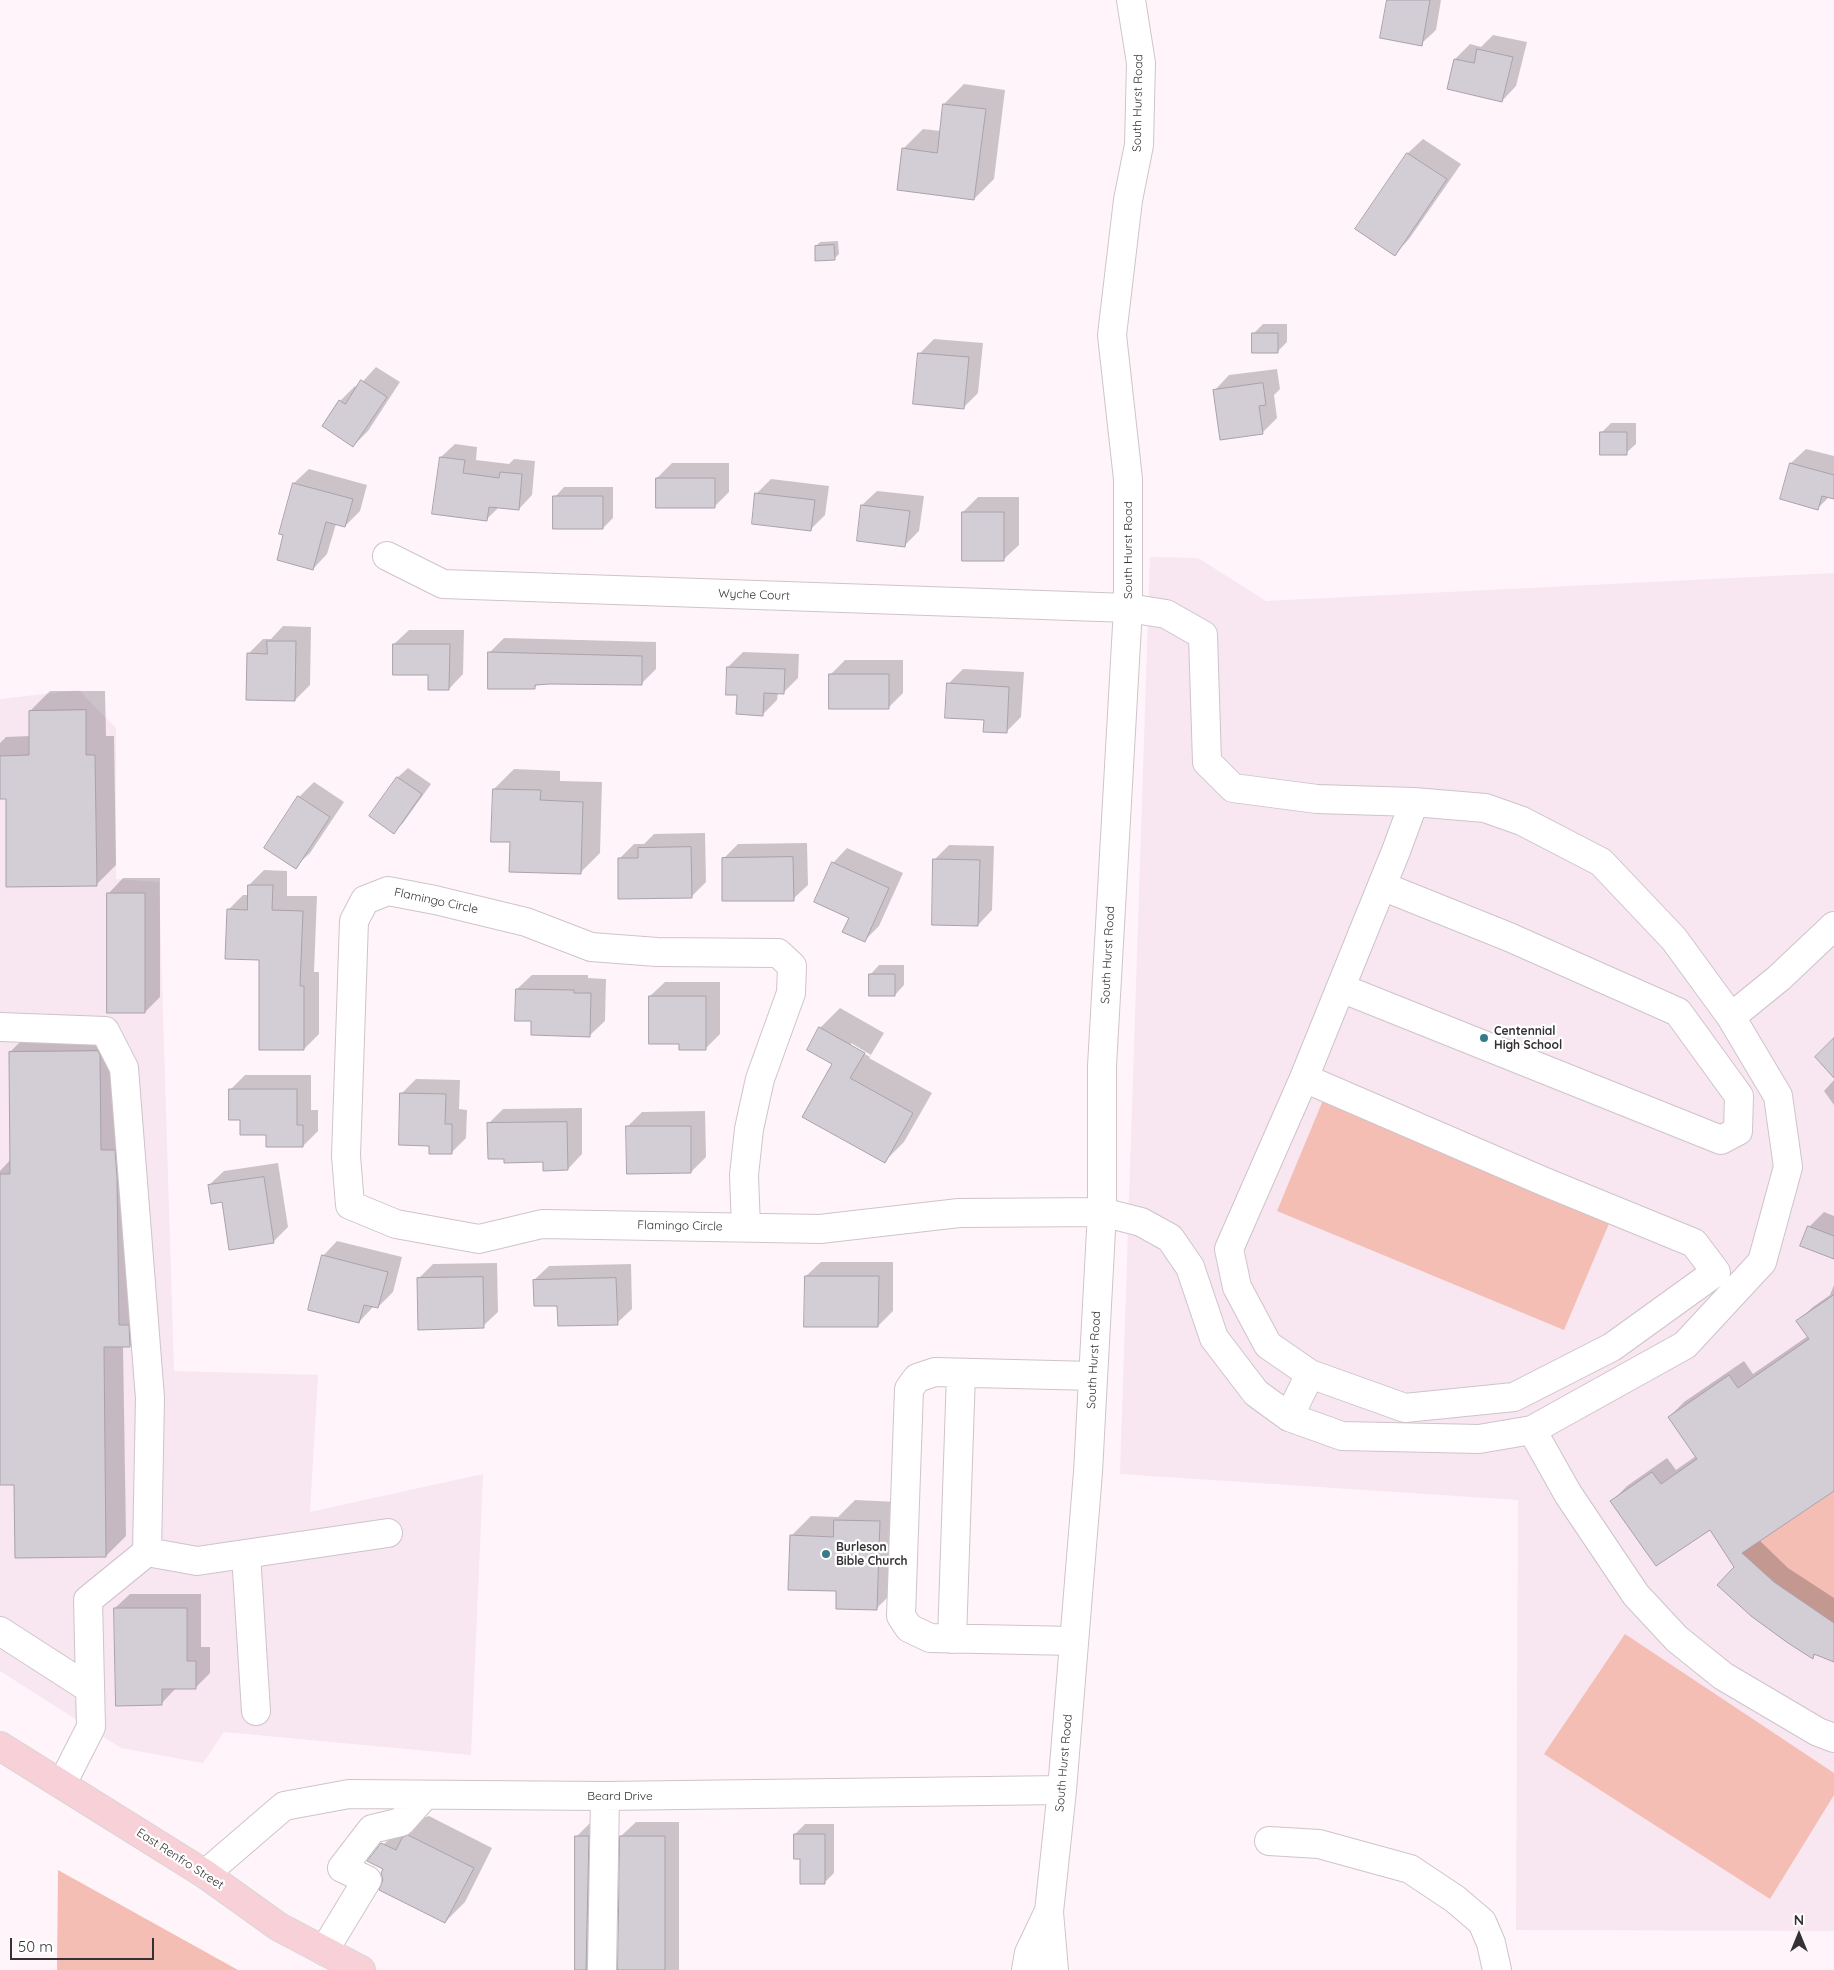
<!DOCTYPE html>
<html>
<head>
<meta charset="utf-8">
<style>
	body { margin:0 }
	#map { position:relative; width:1834px; height:1970px; overflow:hidden; background:#fff4fa; font-family:Quicksand,sans-serif }
	canvas { display:block }
	.north { position:absolute; left:1774px; top:1910px; width:50px; height:50px; -webkit-text-stroke:4px #fff; paint-order:stroke; rotate:0deg; font-size:14px; font-weight:700; line-height:20px; text-align:center; color:#343033 }
	.north::after { content:''; display:block; margin:auto; width:18px; height:22px; background:#343033; clip-path:polygon(50% 0,100% 100%,50% 72%,0 100%) }
	.scale { position:absolute; left:10px; top:1938px; width:144px; height:22px; box-sizing:border-box; border:2px solid #343033; border-top:0; padding-left:6px; font-size:15px; line-height:18px; white-space:nowrap; color:#343033; -webkit-text-stroke:4px #fff; paint-order:stroke }
</style>
</head>
<body>
<div id="map">
<canvas width="1834" height="1970"></canvas>
<div class="north">N</div>
<div class="scale">50 m</div>
</div>
<script>
const g = document.querySelector('canvas').getContext('2d');
g.lineJoin = 'round';
function fillPath(path, color) {
  g.fillStyle = color;
  g.fill(path, 'evenodd');
}
function trace(path, color, width, dash) {
  g.strokeStyle = color;
  g.lineWidth = width;
  g.lineCap = dash ? 'butt' : 'round';
  g.setLineDash(dash || []);
  g.stroke(path);
}
function label(font, color, halo, rows, align = 'center') {
  g.font = font + ' Quicksand,sans-serif';
  g.lineWidth = 4.5;
  g.setLineDash([]);
  g.textBaseline = 'middle';
  g.strokeStyle = halo;
  g.fillStyle = color;
  for (const [text, x, y, turn = 0] of rows) {
    g.save();
    g.translate(x, y);
    g.rotate((+turn || 0) * Math.PI / 180);
    g.textAlign = isNaN(turn) ? turn : align;
    if (halo) g.strokeText(text, 0, 0);
    g.fillText(text, 0, 0);
    g.restore();
  }
}
const built = new Path2D(`
	M1150,557l48,1 68,43 568,-28v1358l-318,-1 2,-430 -398,-26z
	M79,690l37,38v151l43,3 15,489 144,4 -8,137 173,-38 -12,281 -247,-23 -21,31 -82,-15 -121,-77v-972z`);
const green = new Path2D(`
	M1331,1081l288,119 -55,130 -287,-119z
	M1834,1491v132l-60,-41 -32,-29z
	M1625,1634l209,139v22l-64,104 -226,-145z
	M58,1870l180,100h-181z`);
const shadow = new Path2D(`
	M1388,0h53l-5,30 -15,14z
	M1493,35l34,7 -11,44 -14,15 -53,-13 6,-29 15,-15 11,3z
	M964,84l41,6 -11,89 -20,20 -71,-50 20,-20 18,2 3,-27z
	M1423,139l38,25 -52,75 -14,15 -38,-25 51,-76z
	M838,241l1,13 -5,5 -18,-13 4,-4z
	M1263,324h24v18l-9,9 -25,-17z
	M934,339l49,4 -5,50 -14,14 -45,-53z
	M376,367l24,15 -32,49 -15,15 -13,-45 15,-15 2,2z
	M1277,369l3,20 -6,6 3,23 -15,15 -47,-43 14,-15z
	M1611,423h25v21l-10,9 -25,-20z
	M455,444l22,3 -1,13 33,4 5,-5 21,2 -3,34 -13,14 -20,-2 -13,13 -53,-7 8,-56z
	M1806,449l28,7v42l-5,-1 -11,11 -36,-10 9,-35z
	M672,463h57v29l-15,15 -57,-29z
	M309,469l58,16 -7,26 -15,15 -9,-2 -9,30 -14,15 -19,-86z
	M771,479l58,7 -4,29 -14,14 -55,-35z
	M564,487h49v31l-10,10 -48,-31z
	M877,491l47,5 -5,35 -14,14 -43,-40z
	M978,497h41v48l-15,14 -41,-47z
	M283,626l28,1 -1,58 -15,15 -47,-46 15,-15h8z
	M409,630h55l-1,44 -14,15 -55,-45z
	M504,638l152,4v27l-15,15 -102,-1 -5,5 -44,-36z
	M743,652l56,2 -1,24 -15,15h-5l-1,7 -14,14 -24,-20 -11,-27z
	M845,660h58v33l-15,15 -58,-33z
	M963,669l61,3 -3,45 -15,15 -20,-13 -38,-35z
	M50,691h55l1,45h8l2,129 -20,20 -89,-87h-7v-55l6,-6 24,-1v-25z
	M408,768l23,16 -28,39 -10,9 -23,-16 28,-39z
	M514,769l46,2v10l42,1 -2,71 -20,20 -69,-32 -17,-52z
	M314,782l30,20 -34,51 -15,14 4,-70z
	M705,833l1,49 -15,15 -72,-38 15,-15h10l10,-10z
	M807,843l1,42 -15,14 -70,-40 15,-15z
	M949,845l45,1 -2,64 -14,15 -44,-65z
	M847,848l56,25 -24,53 -14,14 -15,-23 -17,-54z
	M264,870l23,1v25h30l-3,76h5v62l-15,15 -43,-90 -33,-49 15,-15h6v-10z
	M123,878h37v119l-15,15 -36,-119z
	M879,965h25v20l-9,10 -25,-20z
	M532,975h56v3l18,1 -1,42 -15,14 -58,-15 -15,-31z
	M665,982h55v52l-15,15 -25,-7 -30,-46z
	M840,1008l44,25 -15,25 63,35 -28,49 -20,20 -50,-98 -14,-36zM851,1043l20,12 -1,2 -19,-11z
	M30,1032h87l33,294 -20,20h-7l3,190 -20,20 -91,-72h-15v-313l11,-12 -1,-107z
	M245,1075h66v35h7v21l-15,15 -35,-13 -38,-43z
	M416,1079l44,1 -1,29 8,1 -1,28 -15,15 -20,-8 -30,-51z
	M1834,1080v25l-10,-14z
	M582,1108v46l-14,15 -24,-8 -56,-37 15,-15z
	M705,1111l1,46 -15,15 -63,-46 14,-14z
	M278,1163l10,64 -15,15 -64,-57 15,-14z
	M1824,1212l10,4v42l-25,-31z
	M337,1241l65,16 -9,35 -15,15 -4,-1 -15,16 -36,-66z
	M821,1262h72v49l-15,15 -72,-50z
	M497,1263l1,49 -15,14 -65,-47 15,-15z
	M631,1264l1,45 -15,14 -58,-19 -25,-24 15,-14z
	M1834,1285v204l-75,51 29,28 46,30v63l-18,-7 -3,3 -77,-90 -25,-38 -99,-28 15,-15 40,-28 9,12 20,-14 -27,-39 15,-15 60,-41 9,13 55,-38 -10,-15 15,-14 17,-12z
	M855,1500l44,2 -3,87 -20,20 -39,-19 -46,-54 20,-20 27,1z
	M130,1594h71v53h9v26l-15,15h-19l-15,16 -46,-96z
	M429,1816l63,32 -27,54 -20,20 -61,-42 1,-12 -16,-8 34,-36 10,5 10,-11z
	M591,1822l22,148h-36v-134z
	M636,1822h43v148h-60l2,-134z
	M805,1824h29v49l-10,10 -22,-25 -7,-24z`);
const building = new Path2D(`
	M1387,0h43l-8,46 -42,-8z
	M1477,49l36,8 -11,45 -55,-13 7,-30 20,4z
	M943,104l43,5 -12,91 -77,-10 5,-42 35,5z
	M1407,153l40,26 -52,77 -40,-27z
	M834,245l1,15 -20,1v-15z
	M1252,333h26v20h-26z
	M918,353l51,4 -5,52 -51,-5z
	M361,380l26,17 -34,50 -31,-21 17,-26 6,4z
	M1263,383l3,22 -7,1 4,28 -43,6 -7,-50z
	M1600,432h27v23h-27z
	M440,457l25,3 -2,13 36,5 1,-6 22,2 -3,36 -30,-3 -2,14 -55,-7z
	M1790,463l44,12v24l-12,-3 -4,14 -38,-11z
	M656,478h59v30h-59z
	M293,483l60,16 -8,28 -19,-5 -13,48 -36,-10 6,-25 -4,-1z
	M755,493l60,7 -4,31 -59,-7z
	M553,496h50v33h-50z
	M861,505l49,6 -5,36 -48,-6z
	M962,512h42v49h-42z
	M267,641h29l-1,60 -49,-1 1,-47 20,1z
	M393,644h57l-1,46h-21v-15h-35z
	M488,652l154,4v29l-92,-1 -15,1v4h-47z
	M727,667l58,2 -1,25 -20,-1 -1,23 -27,-2 1,-19h-11z
	M829,674h60v35h-60z
	M947,683l62,4 -2,46 -24,-1 1,-12 -39,-2z
	M86,710v45h9l2,131 -91,1v-88h-6v-43l29,-1v-44z
	M397,777l25,17 -28,40 -25,-18z
	M493,789l48,1 -1,10 43,2 -2,72 -72,-2 1,-30h-19z
	M298,796l32,21 -34,52 -32,-21z
	M691,847l1,51 -74,1v-41h20v-10z
	M793,857l1,44h-72v-43z
	M933,859l47,1 -2,66 -46,-1z
	M832,862l57,26 -24,54 -23,-10 7,-14 -35,-16z
	M248,885h25l-1,25 31,1 -3,75h4v64h-45v-90l-34,-1 2,-50 20,1z
	M107,893h38v120h-38z
	M869,974h26v22h-26z
	M516,989l58,1v3h17l-1,44 -59,-2v-14h-16z
	M649,996h57v54h-27v-6h-30z
	M819,1027l46,26 -15,25 63,35 -28,50 -83,-46 30,-53 -25,-14z
	M1834,1038v40l-19,-21z
	M98,1051l2,4 1,95h14l2,27 2,148h10l1,22h-26l2,210 -91,1 -1,-73h-14v-311h10l-1,-122z
	M229,1089h68v36h6v22h-37v-12h-26v-15h-11z
	M400,1093l46,1 -1,30h7v30h-23v-8l-30,-1z
	M567,1122l1,48 -25,1v-9l-39,1v-4h-16l-1,-36z
	M626,1126h65v47l-64,1z
	M264,1177l10,66 -45,7 -7,-48 -11,2 -3,-19z
	M1808,1226l26,10v23l-34,-13z
	M322,1255l66,17 -10,36 -14,-3 -5,18 -51,-13z
	M805,1276h74l-1,51h-74z
	M483,1277l1,51 -66,2 -1,-52z
	M616,1278l2,47 -60,1 -1,-20h-23l-1,-26z
	M1834,1295v196l-92,62 32,29 60,41v39l-20,-8 -1,5 -25,-16 -37,-27 -34,-31 17,-18 -24,-37 -54,36 -46,-65 42,-29 9,12 36,-25 -29,-42 61,-42 9,13 71,-49 -13,-18z
	M834,1520l46,1 -3,89 -41,-1v-18l-48,-1 2,-55 43,2z
	M114,1608h73v53h9v28h-34v16l-46,1z
	M794,1834h31v50h-25v-25h-6z
	M408,1835l66,33 -29,55 -66,-33 4,-10 -2,-7 2,-4 -16,-8 14,-18 15,7 6,-12z
	M575,1836h14l-3,134h-11z
	M620,1836h45v134h-47z`);
const minor = new Path2D(`
	M387,556l56,28 685,24 38,6 37,21 4,127 26,26 84,11 97,3 71,6 37,13 79,41 73,77 57,78 47,79 10,71 -26,95 -77,83 -153,85 -53,9 -137,-3 -53,-19 -33,-24 -42,-55 -24,-71 -20,-29 -29,-16 -39,-10 -143,1 -139,16 -278,-5 -63,15 -83,-15 -46,-19 -4,-49 8,-235 11,-21 23,-9 47,9 91,22 65,25 66,5 121,1 14,13 -1,27 -31,86 -11,50 -5,46 2,52
	M1341,988l380,152 17,-9 1,-35 -61,-84 -169,-75 -127,-51
	M1731,1017l48,-39 55,-52
	M0,1027l105,4 19,37 26,330 -3,154 -59,48 3,127 -29,57
	M1304,1078l241,104 149,61 22,29 -104,75 -98,50 -109,11 -95,-34
	M1289,1417l21,-43 -42,-29 -31,-58 -8,-38 75,-171 92,-227 18,-49
	M1532,1430l36,64 68,101 41,44 46,37 95,56 16,6
	M147,1552l50,9 191,-28
	M246,1554l10,157
	M0,1631l90,58
	M952,1639l9,-266
	M1074,1641l-144,-3 -21,-10 -8,-12 8,-227 8,-11 18,-6 158,4
	M1269,1841l50,3 91,25 45,30 27,23 9,21 6,27
	M205,1874l79,-68 65,-12 256,2 457,-6
	M324,1951l43,-71 -25,-12 30,-39 29,-7 24,-27
	M602,1970l3,-174
	M1026,1970l3,-17 19,-40
	M1054,1970l-5,-58 13,-122 26,-318 14,-260v-146l26,-458v-129l-16,-144 16,-135 11,-55 2,-82 -10,-63`);
const major = new Path2D(`
	M0,1746l205,128 74,53 82,43`);
const markers = [
	[1484,1038,5,"#377a8b"],
	[826,1554,5,"#377a8b"]
];
const streetNames = [
	["South Hurst Road",1138,103,-89],
	["South Hurst Road",1128,550,-90],
	["Wyche Court",754,595,2],
	["Flamingo Circle",436,901,12],
	["South Hurst Road",1108,955,-87],
	["Flamingo Circle",680,1226,1],
	["South Hurst Road",1094,1360,-87],
	["South Hurst Road",1064,1763,-85],
	["Beard Drive",620,1796],
	["East Renfro Street",180,1859,33]
];
const poiNames = [
	["Centennial",1494,1031],
	["High School",1494,1045],
	["Burleson",836,1547],
	["Bible Church",836,1561]
];
fillPath(built, '#f8e6f1');
fillPath(green, '#f4beb4');
fillPath(shadow, '#0003');
fillPath(building, '#d3cdd6');
trace(building, '#a8a2ab', 1);
trace(minor, '#cec4ca', 30);
trace(major, '#d6d6d6', 30);
trace(minor, '#fff', 28);
trace(major, '#f8d0d8', 28);
for (const [x, y, r, color] of markers) {
  const dot = new Path2D();
  dot.arc(x, y, r, 0, 2 * Math.PI);
  g.fillStyle = color;
  g.fill(dot);
  trace(dot, '#fff', 2);
}
label('12px', '#343033', '#fff', streetNames);
label('bold 12px', '#343033', '#fff', poiNames, 'left');
</script>
</body>
</html>
